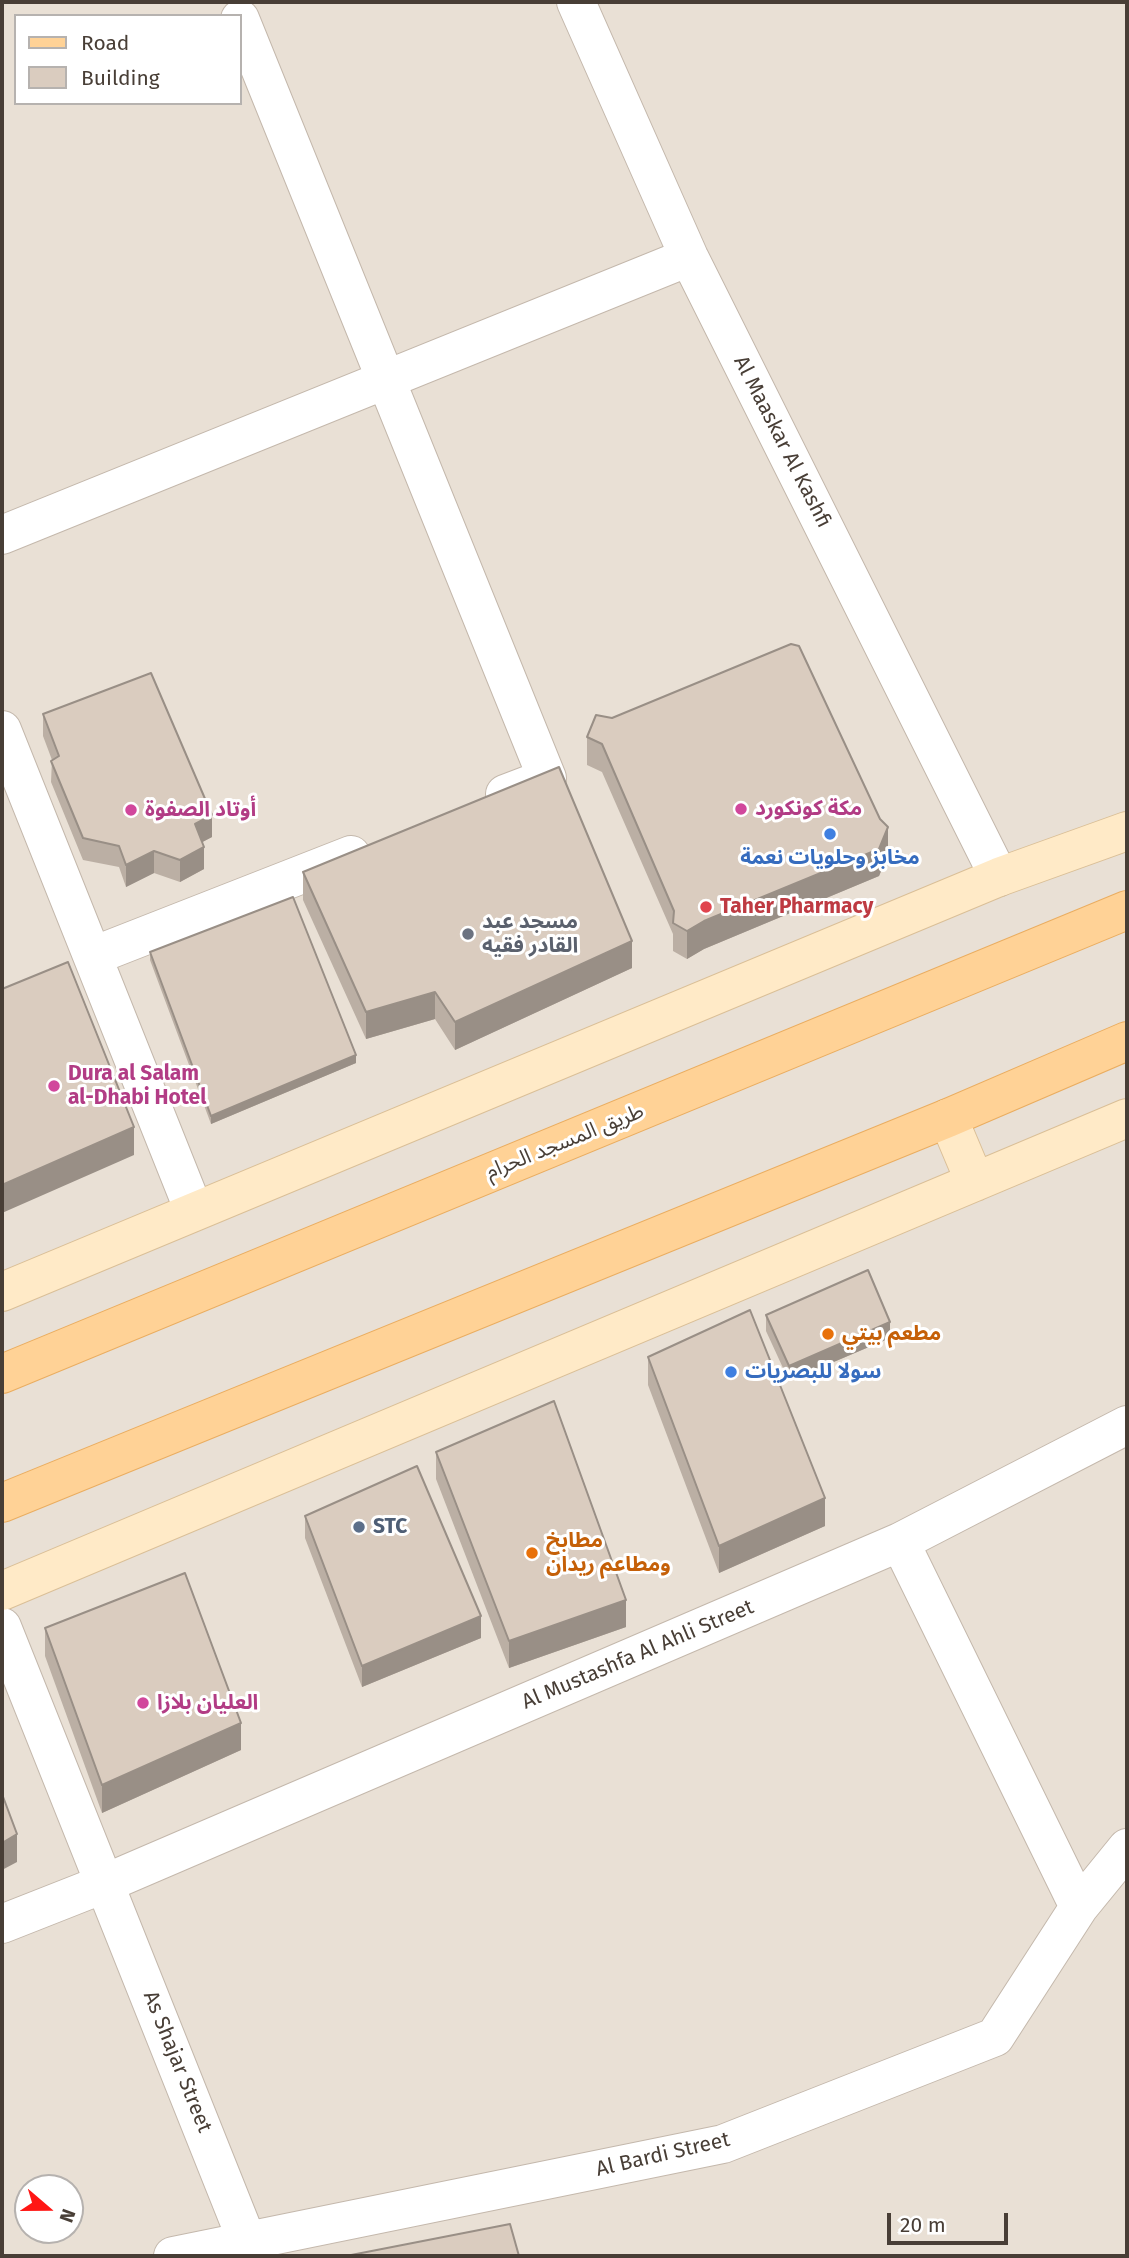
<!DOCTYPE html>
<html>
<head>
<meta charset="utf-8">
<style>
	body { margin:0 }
	#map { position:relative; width:1129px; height:2258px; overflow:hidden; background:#f5efe8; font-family:"Fira Sans",sans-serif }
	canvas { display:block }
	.frame { position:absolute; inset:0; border:4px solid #483e36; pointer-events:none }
	.legend { position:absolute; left:14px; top:14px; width:228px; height:91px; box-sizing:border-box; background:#fff; border:2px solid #b6b2af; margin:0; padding:9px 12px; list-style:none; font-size:21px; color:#483e36 }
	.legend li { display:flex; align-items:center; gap:14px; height:35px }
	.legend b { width:35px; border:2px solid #b6b2af }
	.north { position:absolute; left:14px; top:2174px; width:70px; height:70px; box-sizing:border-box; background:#fff; border:2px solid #b6b2af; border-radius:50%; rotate:110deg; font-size:19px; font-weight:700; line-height:28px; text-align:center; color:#483e36 }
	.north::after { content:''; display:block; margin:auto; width:24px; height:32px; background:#ff1614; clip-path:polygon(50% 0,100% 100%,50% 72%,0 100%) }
	.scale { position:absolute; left:887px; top:2213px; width:121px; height:32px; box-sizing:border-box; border:4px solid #483e36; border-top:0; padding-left:9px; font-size:21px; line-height:24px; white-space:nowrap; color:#483e36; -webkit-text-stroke:5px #fff; paint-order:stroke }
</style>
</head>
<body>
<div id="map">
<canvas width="1129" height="2258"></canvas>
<div class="frame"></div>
<ul class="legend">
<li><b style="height:9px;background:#ffd296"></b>Road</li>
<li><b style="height:19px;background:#daccbf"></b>Building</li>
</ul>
<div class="north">N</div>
<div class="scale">20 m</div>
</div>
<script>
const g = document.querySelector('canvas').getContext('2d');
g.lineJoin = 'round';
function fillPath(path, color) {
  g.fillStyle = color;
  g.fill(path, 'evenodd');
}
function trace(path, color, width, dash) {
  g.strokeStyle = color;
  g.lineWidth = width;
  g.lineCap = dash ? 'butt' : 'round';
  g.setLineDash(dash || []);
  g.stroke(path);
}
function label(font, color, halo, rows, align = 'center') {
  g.font = font + ' "Fira Sans","Noto Sans Arabic",sans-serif';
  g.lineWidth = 6;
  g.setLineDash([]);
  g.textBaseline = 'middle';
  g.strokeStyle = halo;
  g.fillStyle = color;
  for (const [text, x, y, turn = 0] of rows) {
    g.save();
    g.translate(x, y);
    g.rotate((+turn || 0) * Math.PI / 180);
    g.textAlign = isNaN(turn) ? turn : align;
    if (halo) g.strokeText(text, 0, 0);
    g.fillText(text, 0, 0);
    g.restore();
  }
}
const residential = new Path2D(`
	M2,2h1125v2254h-1125zM16,16h224v87h-224zM28,2188h42v42h-42z`);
const street = new Path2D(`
	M576,2l113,255 310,620
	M240,19l307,759 -42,16
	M2,535l687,-278
	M2,730l192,481
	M93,956l258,-101
	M900,1542l227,-117
	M2,1627l251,629
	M2,1924l104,-41 794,-341 179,365
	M173,2256l550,-112 272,-107 84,-130 48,-59`);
const secondary = new Path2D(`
	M948,1118l27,64
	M2,1292l997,-415 128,-46
	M2,1591l1125,-473`);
const primary = new Path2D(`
	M2,1374l1125,-464
	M2,1503l946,-385 179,-77`);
const wall = new Path2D(`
	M43,714l169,123 -10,5 2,27 -24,13 -26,-9 -28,14 -7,-20 -36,-7 -32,-78 1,-22 -9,-24z
	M587,737l301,118 -9,21 -175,73 -17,10 -14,-8v-17l-71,-162 -15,-7z
	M303,872l329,96 -177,82 -20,-31 -69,20 -63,-139z
	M150,952l206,111 -145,61 -61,-164z
	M766,1315l124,23 -101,43 -23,-50z
	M648,1357l177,169 -106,47 -71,-188z
	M436,1452l190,175 -117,41 -73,-189z
	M305,1516l176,122 -119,49 -57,-149z
	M45,1628l196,122 -139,63 -57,-157z`);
const shadedWall = new Path2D(`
	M212,815v22l-17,9v-22z
	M888,827v28l-9,21 -175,73 -17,10v-28l17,-10z
	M204,847v22l-24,13v-22z
	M154,851v22l-28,14v-22z
	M632,941v27l-177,82v-28z
	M435,992v27l-69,20v-27z
	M356,1055v8l-145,61v-8z
	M134,1127v28l-132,58v-28z
	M890,1322v16l-101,43v-15z
	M825,1498v28l-106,47v-27z
	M626,1600v27l-117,41v-27z
	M481,1616v22l-119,49v-21z
	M241,1723v27l-139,63v-28z
	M17,1834v28l-15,8v-27z`);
const building = new Path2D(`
	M791,644l8,2 81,173 8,8 -9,22 -175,72 -17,10 -14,-8 1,-12 -72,-167 -15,-7 9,-22 16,3z
	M151,673l61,142 -17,9 9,23 -24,13 -26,-9 -28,14 -7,-19 -36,-8 -32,-77 8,-5 -16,-42z
	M559,767l73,174 -177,81 -20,-30 -69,20 -63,-140z
	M293,897l63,158 -145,61 -61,-164z
	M68,962l66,165 -132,58v-196z
	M868,1270l22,52 -101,44 -23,-51z
	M750,1310l75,188 -106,48 -71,-189z
	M554,1401l72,199 -117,41 -73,-189z
	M417,1466l64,150 -119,50 -57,-150z
	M185,1573l56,150 -139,62 -57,-157z
	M2,1794l15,40 -15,9z
	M510,2224l9,32h-173z`);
const markers = [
	[741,809,7,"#d1479c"],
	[131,810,7,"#d1479c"],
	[830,834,7,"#3f7fe0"],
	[706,907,7,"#e0444e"],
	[468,934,7,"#6b7280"],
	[54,1086,7,"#d1479c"],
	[828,1334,7,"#e8710a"],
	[731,1372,7,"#3f7fe0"],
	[359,1527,7,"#5c6f8a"],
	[532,1553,7,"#e8710a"],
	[143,1703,7,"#d1479c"]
];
const streetNames = [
	["Al Maaskar Al Kashfi",782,442,63],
	["طريق المسجد الحرام",565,1142,-22],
	["Al Mustashfa Al Ahli Street",638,1655,-23],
	["As Shajar Street",177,2062,68],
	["Al Bardi Street",663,2155,-13]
];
const hotelNames = [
	["مكة كونكورد",755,809],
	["أوتاد الصفوة",145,810],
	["Dura al Salam",68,1074],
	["al-Dhabi Hotel",68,1098],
	["العليان بلازا",157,1703]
];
const shopNames = [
	["مخابز وحلويات نعمة",830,858],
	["سولا للبصريات",745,1372,"left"]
];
const healthNames = [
	["Taher Pharmacy",720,907]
];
const worshipNames = [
	["مسجد عبد",482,922],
	["القادر فقيه",482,946]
];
const foodNames = [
	["مطعم بيتي",842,1334],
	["مطابخ",546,1541],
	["ومطاعم ريدان",546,1565]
];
const serviceNames = [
	["STC",373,1527]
];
fillPath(residential, '#e9e0d5');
trace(street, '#c4b8ac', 40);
trace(secondary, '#dabf97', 40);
trace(primary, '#eaad60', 40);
trace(street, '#fff', 38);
trace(secondary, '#ffeac7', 38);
trace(primary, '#ffd296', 38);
fillPath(wall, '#bbafa4');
fillPath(shadedWall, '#998f86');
fillPath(building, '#daccbf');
trace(building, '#998f86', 2);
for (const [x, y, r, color] of markers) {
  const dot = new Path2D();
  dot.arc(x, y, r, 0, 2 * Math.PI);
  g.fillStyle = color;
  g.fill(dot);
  trace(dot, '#fff', 2.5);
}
label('21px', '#483e36', '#fff', streetNames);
label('bold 21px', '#b23c85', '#fff', hotelNames, 'left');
label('bold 21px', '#366cbe', '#fff', shopNames);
label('bold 21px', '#be3a42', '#fff', healthNames, 'left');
label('bold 21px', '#5b616d', '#fff', worshipNames, 'left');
label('bold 21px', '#c56008', '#fff', foodNames, 'left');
label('bold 21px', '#4e5e75', '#fff', serviceNames, 'left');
</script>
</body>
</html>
